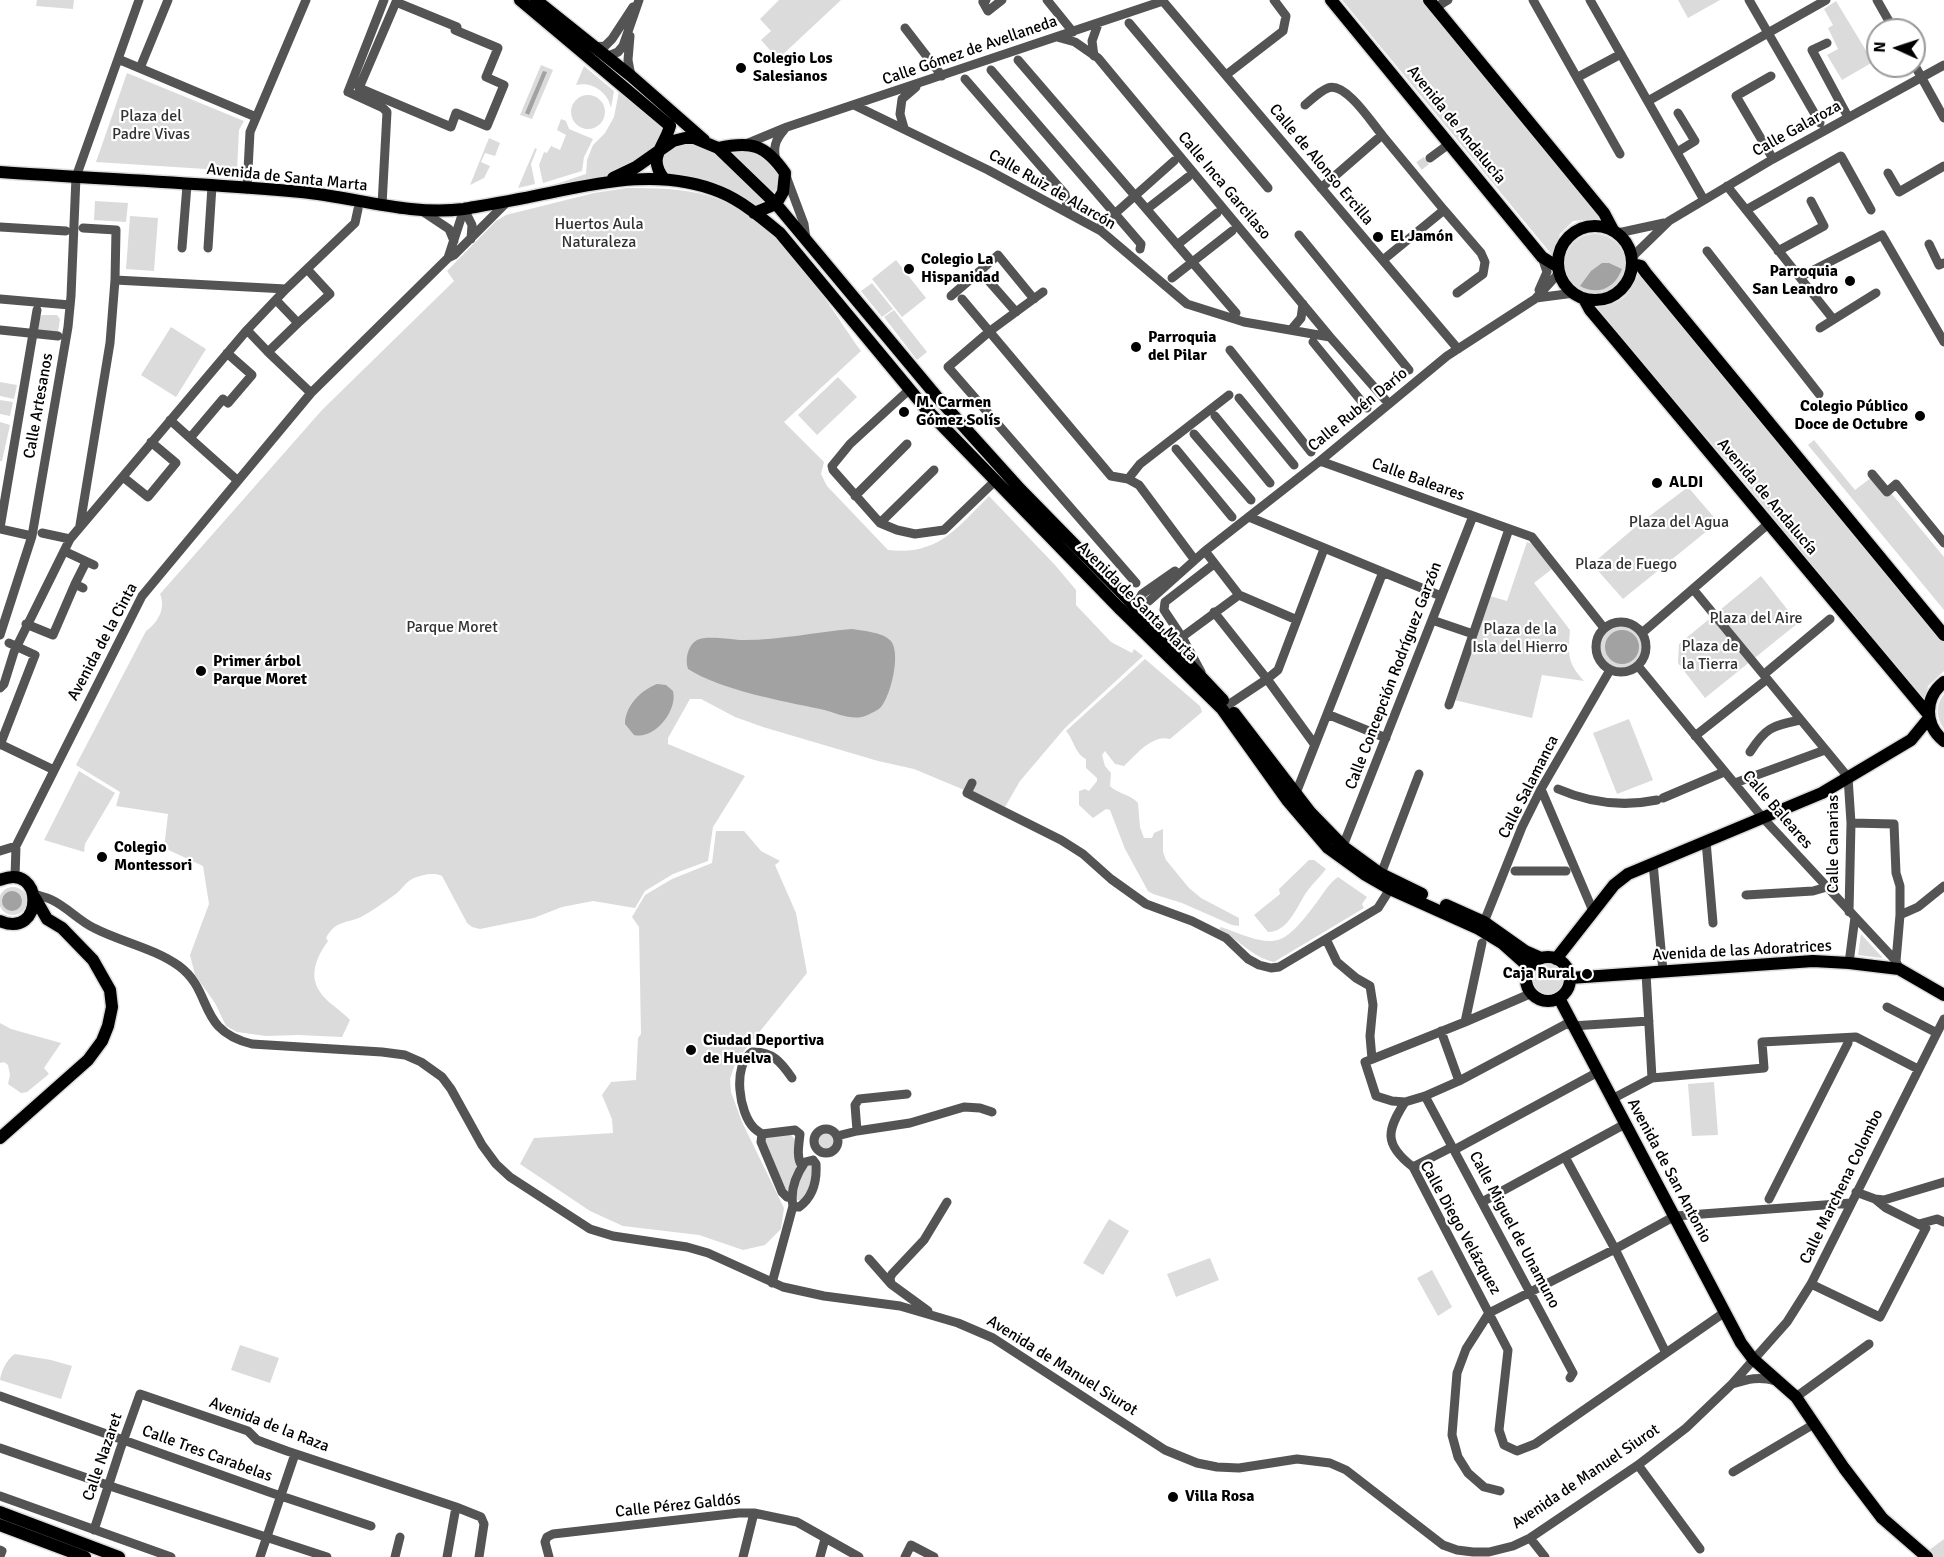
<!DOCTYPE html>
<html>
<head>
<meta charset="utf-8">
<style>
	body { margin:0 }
	#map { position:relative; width:1944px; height:1557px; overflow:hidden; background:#fff; font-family:Signika,sans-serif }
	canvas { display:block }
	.north { position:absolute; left:1866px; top:18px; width:60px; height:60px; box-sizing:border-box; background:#fff; border:2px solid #999; border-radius:50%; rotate:273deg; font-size:16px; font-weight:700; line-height:24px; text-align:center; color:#000 }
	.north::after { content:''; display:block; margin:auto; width:21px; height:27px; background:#000; clip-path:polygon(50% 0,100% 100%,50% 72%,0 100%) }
</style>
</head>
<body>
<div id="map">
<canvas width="1944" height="1557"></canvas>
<div class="north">N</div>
</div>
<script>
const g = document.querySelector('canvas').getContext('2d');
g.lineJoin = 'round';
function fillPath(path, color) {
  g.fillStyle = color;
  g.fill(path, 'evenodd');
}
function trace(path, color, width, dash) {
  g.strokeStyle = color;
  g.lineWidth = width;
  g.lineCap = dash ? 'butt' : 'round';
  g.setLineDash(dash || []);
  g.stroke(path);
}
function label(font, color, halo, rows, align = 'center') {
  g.font = font + ' Signika,sans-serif';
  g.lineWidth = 4.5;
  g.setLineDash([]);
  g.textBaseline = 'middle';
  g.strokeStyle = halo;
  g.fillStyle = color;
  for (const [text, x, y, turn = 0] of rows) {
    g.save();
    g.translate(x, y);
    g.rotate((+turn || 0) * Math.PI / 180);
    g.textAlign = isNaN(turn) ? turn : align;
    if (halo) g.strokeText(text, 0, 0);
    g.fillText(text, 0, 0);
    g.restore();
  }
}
const green = new Path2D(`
	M37,0h37l-1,9 -37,-3z
	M779,0h62l-63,59 -17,-19 10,-9 -11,-12z
	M1342,0h79l180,219 -28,2 -13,13 -8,21z
	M1678,0h42l-32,18z
	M1836,1l37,61 -31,18 -15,-25 11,-6 -10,-21 5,-3 -9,-16z
	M541,65l12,5 -21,49 -12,-4z
	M584,66l30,25 -3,17c-3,-16 -19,-27 -35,-23z
	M127,73l117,48 -5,9 -2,41 -141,-9z
	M619,91l42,35c2,6 1,8 -2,13 -15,38 -75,40 -109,47l36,-12 1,-14 6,-15 12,-12 9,-16z
	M571 112a17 17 0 1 1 34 0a17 17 0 1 1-34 0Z
	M561,119l5,2 3,8 24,10 -9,18 -2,14 -39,12 -4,-18 5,-13 3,1 4,-7 9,4 6,-15 -9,-5z
	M489,138l11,5 -5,13 -10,-3 -4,9 9,4 -6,12 -14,7z
	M694,143l19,7 54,54 -12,2 -34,-20 -35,-9 -19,-2 -5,-6 1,-14 13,-10z
	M535,148l2,1 -6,15 4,20 -17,4z
	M746,149c16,5 25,11 33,25l-5,23 -46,-46z
	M627,188c27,0 55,0 82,8 72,24 111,97 152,155l-77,71 40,40 -3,12 6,12 61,64c50,6 69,-22 101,-54l66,69 21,25v15l35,37 21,11 2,-4 9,7 -78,72 -45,53 -15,26 -91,-38 -36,-8 -115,-34 -28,-10 -34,-18h-11l-22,39v6l77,32 -32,51 -5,34 -35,13 -28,17 -10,17 -42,-7 -31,6 -28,11 -54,11 -8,-2 -5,-4 -25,-47c-9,-4 -19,-1 -28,2 -9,4 -13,13 -21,18 -10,7 -21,15 -32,21 -16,7 -25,3 -35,21l2,3c-13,18 -21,38 -4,56 8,9 18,14 26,23l-8,17 -44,-2 -32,1 -29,-4 -11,-6 -11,-23 -20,-28 -5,-20 19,-51 -6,-38 -39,-18 4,-34 -52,-8 4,-14 -44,-27 70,-134c12,-9 20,-22 14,-37l162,-184 132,-129 -7,-10 49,-50 10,-6 88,-22z
	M95,201l33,2 -2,19 -32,-2z
	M130,216l28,2 -4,53 -28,-2z
	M1565 264a30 30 0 1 1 60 0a30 30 0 1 1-60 0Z
	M896,260l30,38 -24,19 -30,-38z
	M1640,271l304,369v31l-16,15 -3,18 -191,-235 -141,-161c29,-3 36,-12 47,-37z
	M872,283l21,26 -11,8 -21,-26z
	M894,310l33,42 -10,8 -33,-43z
	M42,315h15l3,4 -2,13 -20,-1 2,-14z
	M171,327l35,22 -30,48 -35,-22z
	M838,377l19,20 -40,38 -19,-20z
	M0,382l17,3 -3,14 -14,-3z
	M0,400l13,2 -3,14 -10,-2z
	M0,422l10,3 -8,36h-2z
	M1814,440l41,50 17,-13 19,16 53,64v53l-136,-165z
	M1688,487l30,35 -95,77 -31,-35 47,-40z
	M1527,542l5,2 20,25 -18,14 36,47c-2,25 -3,32 14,51l-42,-6 -10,43 -78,-18 36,-104 17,5z
	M1761,576l37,47 -93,75 -27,-35 1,-19z
	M1598 647a23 23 0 1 1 46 0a23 23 0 1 1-46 0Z
	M1145,659l55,47 2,6 -32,27c-18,-5 -34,16 -46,27l-9,-2 -10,-13 -3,4 3,11 6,7 -1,13c8,8 20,8 28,17l2,24 4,11h8l2,-5 9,-4v23l3,8 23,28 12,10 38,20v8l-7,-1 -50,-22 -29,-9 -5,-3 -23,-42 -15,-39 -4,-1 -13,9 -14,-13v-14l6,-2 4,2 8,-10v-3l-11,-10v-9c-11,-5 -12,-19 -20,-28z
	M1944,694v35c-8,-11 -9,-23 0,-35z
	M1629,719l24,61 -36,14 -24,-61z
	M79,771l36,22 -30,51 -1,8 -40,-12z
	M716,831h28l17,20 19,10 -5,4 21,48 11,60 -71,88 -6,18 1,13 11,30 42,86 -3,21 -16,16 -22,5 -44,-15 -76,-9 -33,-15 -70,-47 14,-26 79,-5 -1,-14 -10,-24 9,-13 25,-2 2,-42 3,-4 -2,-107 -7,-10 13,-22 27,-16 40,-16z
	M1309,860h5l12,9c-6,8 -13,14 -18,21 -11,15 -19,42 -40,42l-14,-17 26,-21 -1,-5z
	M1338,877l29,20 -5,7 2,4 -90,54c-22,-5 -36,-23 -55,-33l2,-2c55,21 60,23 96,-25 6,-8 12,-19 21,-25z
	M-1 901a14 14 0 1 1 28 0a14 14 0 1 1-28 0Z
	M1861,934l21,23v1l-24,-3z
	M1533 979a15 15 0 1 1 30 0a15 15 0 1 1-30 0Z
	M0,1023l11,6 50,14 -17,25 5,6 -22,18 -6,1 -13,-9 2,-9 -2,-10 -4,-3 -4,1z
	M1714,1082l4,53 -26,1 -4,-52z
	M816 1141a9 9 0 1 1 18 0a9 9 0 1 1-18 0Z
	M790,1134l6,6v28l-6,22 -2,1 -3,-1 -20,-46v-5l3,-4z
	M810,1165l2,1 -1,23 -10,13 -6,-4 3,-16 8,-16z
	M1109,1219l20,12 -26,44 -20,-12z
	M1210,1258l9,22 -43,17 -9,-23z
	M1432,1270l20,37 -14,9 -21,-38z
	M240,1345l39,13 -9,25 -39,-13z
	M15,1354l36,6 21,6 -11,33 -61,-19c1,-8 7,-22 15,-26z
	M1944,1539v18h-17l-3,-3z`);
const water = new Path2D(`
	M543,71l4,1 -18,43 -4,-2z
	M1602,263h7l13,6c-7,19 -24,27 -42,17l11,-15z
	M852,629c11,2 31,3 39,12 10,13 0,54 -10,66 -3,3 -11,7 -16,9 -15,5 -30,-4 -45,-7 -38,-8 -99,-19 -132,-40 -3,-9 -1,-23 9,-29 10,-5 35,0 47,0 36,0 72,-8 108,-11z
	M1605 647a17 17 0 1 1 34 0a17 17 0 1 1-34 0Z
	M657,684l9,1 7,6c5,19 -18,49 -39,44l-9,-11c0,-18 16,-34 32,-40z
	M2 901a10 10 0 1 1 20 0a10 10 0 1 1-20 0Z`);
const minorTunnel = new Path2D(`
	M1419,166l11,-8`);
const minor = new Path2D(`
	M986,0l-3,2 5,9 14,-11
	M1047,0l26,32
	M1162,0l296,349
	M1533,0l87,154
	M1590,0l114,200
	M1749,0l71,123
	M1877,0l17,30
	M396,2l61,25 -2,3 43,18 -12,29 18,8 -17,41 -31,-13 -5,14 -92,-39z
	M1435,8l13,-8
	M1129,23l139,165
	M905,28l37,48
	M630,36l-2,24 3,16
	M1057,37l18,5 23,16 232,279 59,67
	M1827,43l-15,7 36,67
	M594,47l11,-1 7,-7 21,-32
	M1094,56l-2,-15 6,-17
	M606,57l12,-5 5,-6 16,-46
	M118,59l138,58
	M1018,60l218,253
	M1914,64l30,54
	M140,68l28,-68
	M991,70l150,174 -1,5
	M1226,75l57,-44 3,-15 -12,-16
	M1771,76l-35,20 37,63
	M1578,77l43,-23
	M965,79l100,115 3,19
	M1648,101l178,-101
	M1305,105c6,-5 15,-14 23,-17 17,-7 44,35 54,47
	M856,106l132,64 113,61 86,73 57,18 86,15
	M904,128l-4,-14 2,-15 14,-12
	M746,144l41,-17 376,-126
	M1677,152l18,-11 -17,-28
	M1430,158l19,-14
	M776,161c-3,-13 -1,-21 8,-31
	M1888,173l11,19 45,-26
	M786,176l18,48 2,15
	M1727,186l106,133
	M1321,188l61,-53 62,75 -61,50
	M247,189l3,-57 56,-132
	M382,205l5,-93 -4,-4 -35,-16 36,-92
	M464,209l8,16 -1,14
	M1147,209l41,-32
	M1444,210l37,43 4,9 -2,12 -26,19
	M1746,210l95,-54 30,54
	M422,211l27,18 5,12
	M1101,226l73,-65
	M0,227l66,4
	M1618,233l46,-10
	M1299,235l110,135
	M1929,244l10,21 5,-2
	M1177,245l40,-32
	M182,248l5,-63
	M208,248l4,-62
	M1707,251l112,143
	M1778,251l46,-25 -13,-25
	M1632,257l37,-36 104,-62 171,-94
	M448,258l16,-49
	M980,271l18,-16 36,44
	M1800,277l82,-42 62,107
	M1172,278l60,-47
	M115,280l171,9
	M1539,290l8,-18 -5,-15
	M1043,292l-53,39 -42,36 188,216
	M951,296l29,-25 36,41
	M1536,298l38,-5
	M0,299l70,6
	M962,299l149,177 17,3 11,6 55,74
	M276,300l22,23 32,-29 -23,-25
	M1820,328l56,-35
	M0,330l58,6
	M247,330l21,22 30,-29
	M1291,330l10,-12 2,-14
	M1313,342l54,66
	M1230,350l81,102
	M268,352l43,41
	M910,389l-60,55 -18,22 1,4 47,53 17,7 18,4 29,-4 51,-49
	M1239,398l55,67
	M1215,416l55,67
	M170,420l20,18 33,-39 5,4 24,-28 -25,-22
	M1194,434l57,66
	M190,438l47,42
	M1176,449l56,68
	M1320,461l212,76 72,91
	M1872,474l15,18 9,-8 48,59
	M123,477l25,20 28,-34 -25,-21
	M1128,479l12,-15 89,-69
	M855,496l52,-52
	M1249,517l192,79
	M880,523l54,-53
	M80,525l30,-182 5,-63 1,-50 -33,-2
	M0,528l37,-218
	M0,529l32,7
	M42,533l28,6
	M64,551l30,14
	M1205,551l34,44 58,25
	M83,588l-8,-4 11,-22
	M1693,589l155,188 3,46 -2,89
	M1135,607l7,-13 33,-23
	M1121,610l28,-9 56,-50 115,-90 127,-105 88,-57 24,-26
	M1214,612l53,67 48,66
	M1432,620l41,14
	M1596 647a25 25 0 1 1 50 0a25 25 0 1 1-50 0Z
	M26,624l27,11 22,-51
	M1642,633l126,-109
	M0,635l32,-99 36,-209 3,-31 5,-119 63,-177
	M1182,637l57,-42
	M1638,666l125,152 133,143 3,8
	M1768,671l62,-52
	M1201,672l-19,-35 -18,-27 1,-8 49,-38
	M0,688l4,-4 10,-32 56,-113 177,-209 39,-41 69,-66 3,-14
	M1228,705l39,-26 11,-9 46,-121
	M1449,705l60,-176
	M1327,714l59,24
	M1695,736l71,-56
	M0,744l54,26
	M0,745l35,-90 -26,-12
	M1750,752c16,-25 22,-26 50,-32
	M972,783l-5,10 94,47 22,14 28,25 35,25 46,17 34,17 22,21 11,6 12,3 8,-1 99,-59 12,-19
	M1735,783l90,-33
	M1541,789l52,122
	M1558,789c32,14 65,18 99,11
	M1296,793l87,-221
	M1663,798l61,-26
	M1851,823l43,1 2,49 4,13v29l-4,46
	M1706,841l7,82
	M0,851l16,-5
	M1341,851l132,-335
	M1653,863l10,108
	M1515,871h51
	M1381,874l38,-100
	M15,877l1,-31 126,-250 169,-203 137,-135 6,-3 54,-54
	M34,894c6,2 12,3 18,6 15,7 27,21 42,28 27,14 60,20 85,38 35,26 17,64 73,78l130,8 23,3 16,7 21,15 9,12 31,56 14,19 14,13 80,52 23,7 74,11 21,6 75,34 41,9 76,10 58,17 35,15 172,112 32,13 20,4 22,1 58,-9 33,4 16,7 97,75 14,5 16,2h16l24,-6 17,-8 108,-73 48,-37 46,-44 55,-62 24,-38 133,-265
	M1746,895l67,-4 14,-4
	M1900,915l18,-8 26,-21
	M1484,922l38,-95 19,-38 69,-119
	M1326,939l11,23 19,16 14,8 3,19 -3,31 2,23
	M1849,963l6,-46
	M1646,973l6,105
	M1532,993l-67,29 -100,40 11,34 16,5 13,1 20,-6 34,-15 111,-59
	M1887,1007l50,26
	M1465,1022l17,-79
	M1572,1026l77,-5
	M1441,1031l18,50
	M792,1078c-11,-16 -20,-27 -40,-26 -20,13 -13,61 2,76 2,2 5,4 8,6l33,-4 5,4c-1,10 -4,24 2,32
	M1425,1096l148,277 -3,5
	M1612,1099l40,-21 112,-10 -2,-26 94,-5 62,32
	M1405,1102c-18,28 -22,42 8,65l95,183 -9,80 5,15 13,6 18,-7 190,-132
	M814 1141a12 12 0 1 1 24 0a12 12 0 1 1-24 0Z
	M857,1131l-2,-26 4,-6 48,-5
	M762,1134l-1,8 21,50 5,5 5,1
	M837,1136l20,-5 53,-8 54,-16 16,1 12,4
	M1454,1150l144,-78
	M1565,1157l50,92 51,104
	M1413,1167l39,-20
	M1856,1192l19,7 9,1 60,-18
	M1769,1199l79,-156
	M1482,1202l143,-78
	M793,1206l6,1c14,-10 18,-26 17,-43l-3,-4
	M1919,1224l18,-5 7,3
	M869,1259l22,25 37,27
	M772,1283l21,-77c-3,-15 3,-31 12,-44l8,-2
	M891,1284l-1,-6 2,-4 32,-34 23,-38
	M1811,1284l69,33 46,-89 -40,-20 -11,-9
	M1732,1384c16,-5 27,-8 44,-3
	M0,1396l269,96 102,34
	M1796,1397l73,-53
	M0,1448l116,40 211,69
	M1638,1465l62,84
	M1733,1472l81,-48
	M1500,1491l-16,-4 -16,-14 -10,-16 -6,-22 5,-62 9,-24 23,-36 126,-64 60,-33 176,-13
	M0,1496l171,61
	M94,1530l26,-80 20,-56 108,37 9,9 30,11 169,56 25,10 3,7 -5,33
	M1530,1538l15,19
	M0,1550l2,1 -2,5
	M260,1557l35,-103
	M395,1557l5,-20
	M447,1557l9,-50
	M549,1557l-4,-15 2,-5 6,-3 186,-21h15l43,9 62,35
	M743,1557l11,-44
	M820,1557l5,-18
	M905,1557l6,-12 23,12`);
const major = new Path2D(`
	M520,0l150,126c-6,22 -23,31 -6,53
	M536,0l95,76 73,64
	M1331,0l211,257 16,10
	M1429,0l175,213 9,17
	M718,148c33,-7 47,-4 67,25l-2,19 -7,12 -22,9
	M0,172c100,7 201,11 301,20 54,5 108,24 163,17 28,-5 57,-10 85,-16 56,-12 116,-24 171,-1 22,9 42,26 60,41l146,176 195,201 101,99 65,91 41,48 36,26 26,15 89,40 23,14 28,25
	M613,178l23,-11 37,-26 12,-3h9l24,10 58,56 162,194 82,91 100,102 103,109
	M1558 263a37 37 0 1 1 74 0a37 37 0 1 1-74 0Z
	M1633,264l8,2 5,7 298,362
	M1584,299l6,11 27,32 311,372
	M1944,682c-20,16 -20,43 0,59
	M1234,713l76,99 34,35 37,27 41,20
	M0,880c45,-19 44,60 0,41
	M1446,905l38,17 41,29 16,7
	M1526 979a22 22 0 1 1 44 0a22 22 0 1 1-44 0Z
	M1556,959l58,-74 14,-11 194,-81 89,-53 18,-22
	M1570,978l243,-17 36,2 50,6 45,26
	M1559,998l182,345 12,16 43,38 48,71 38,50 45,39
	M0,1138l88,-78 14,-19 6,-15 4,-19 -2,-17 -17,-30 -31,-32 -15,-9 -12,-21
	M0,1512l119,45
	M0,1525l85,32`);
const markers = [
	[741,68,6,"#000"],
	[1378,237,6,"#000"],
	[909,269,6,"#000"],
	[1850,281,6,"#000"],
	[1136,347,6,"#000"],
	[904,412,6,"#000"],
	[1920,416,6,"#000"],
	[1657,483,6,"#000"],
	[201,671,6,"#000"],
	[102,857,6,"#000"],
	[1587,974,6,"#000"],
	[691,1050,6,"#000"],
	[1173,1497,6,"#000"]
];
const streetNames = [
	["Calle Gómez de Avellaneda",970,51,-19],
	["Avenida de Andalucía",1456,125,51],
	["Calle Galaroza",1797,129,-29],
	["Calle de Alonso Ercilla",1321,165,50],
	["Avenida de Santa Marta",287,178,6],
	["Calle Inca Garcilaso",1224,186,50],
	["Calle Ruiz de Alarcón",1052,190,30],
	["Calle Artesanos",39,406,-80],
	["Calle Rubén Darío",1358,410,-39],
	["Calle Baleares",1418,480,20],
	["Avenida de Andalucía",1767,497,50],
	["Avenida de Santa Marta",1137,602,45],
	["Avenida de la Cinta",103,642,-62],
	["Calle Concepción Rodríguez Garzón",1394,676,-69],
	["Calle Salamanca",1529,787,-63],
	["Calle Baleares",1777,810,49],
	["Calle Canarias",1834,844,-90],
	["Avenida de las Adoratrices",1742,951,-3],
	["Avenida de San Antonio",1669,1171,62],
	["Calle Marchena Colombo",1842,1187,-64],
	["Calle Diego Velázquez",1460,1228,61],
	["Calle Miguel de Unamuno",1514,1230,62],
	["Avenida de Manuel Siurot",1062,1366,32],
	["Avenida de la Raza",269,1425,21],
	["Calle Tres Carabelas",207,1454,20],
	["Calle Nazaret",103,1457,-71],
	["Avenida de Manuel Siurot",1586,1477,-34],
	["Calle Pérez Galdós",678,1506,-6]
];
const poiNames = [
	["Colegio Los",753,59],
	["Salesianos",753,77],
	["El Jamón",1390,237],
	["Colegio La",921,260],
	["Hispanidad",921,278],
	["Parroquia",1838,272,"right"],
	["San Leandro",1838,290,"right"],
	["Parroquia",1148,338],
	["del Pilar",1148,356],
	["M. Carmen",916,403],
	["Gómez Solís",916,421],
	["Colegio Público",1908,407,"right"],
	["Doce de Octubre",1908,425,"right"],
	["ALDI",1669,483],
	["Primer árbol",213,662],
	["Parque Moret",213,680],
	["Colegio",114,848],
	["Montessori",114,866],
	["Caja Rural",1575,974,"right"],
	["Ciudad Deportiva",703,1041],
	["de Huelva",703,1059],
	["Villa Rosa",1185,1497]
];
const parkNames = [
	["Plaza del",151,117],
	["Padre Vivas",151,135],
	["Huertos Aula",599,225],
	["Naturaleza",599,243],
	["Plaza del Agua",1679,523],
	["Plaza de Fuego",1626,565],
	["Plaza del Aire",1756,619],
	["Parque Moret",452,628],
	["Plaza de la",1520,630],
	["Isla del Hierro",1520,648],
	["Plaza de",1710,647],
	["la Tierra",1710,665]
];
fillPath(green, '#dbdbdb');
fillPath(water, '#a2a2a2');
trace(minorTunnel, '#d9d9d9', 9, [9, 4.5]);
trace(major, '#dbdbdb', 15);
trace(minor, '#545454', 9);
trace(major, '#000', 12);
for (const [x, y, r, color] of markers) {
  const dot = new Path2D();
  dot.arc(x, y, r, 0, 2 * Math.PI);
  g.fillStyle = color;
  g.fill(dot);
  trace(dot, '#fff', 2);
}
label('16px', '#000', '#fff', streetNames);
label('bold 16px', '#000', '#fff', poiNames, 'left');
label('16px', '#323232', '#fff', parkNames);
</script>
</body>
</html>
